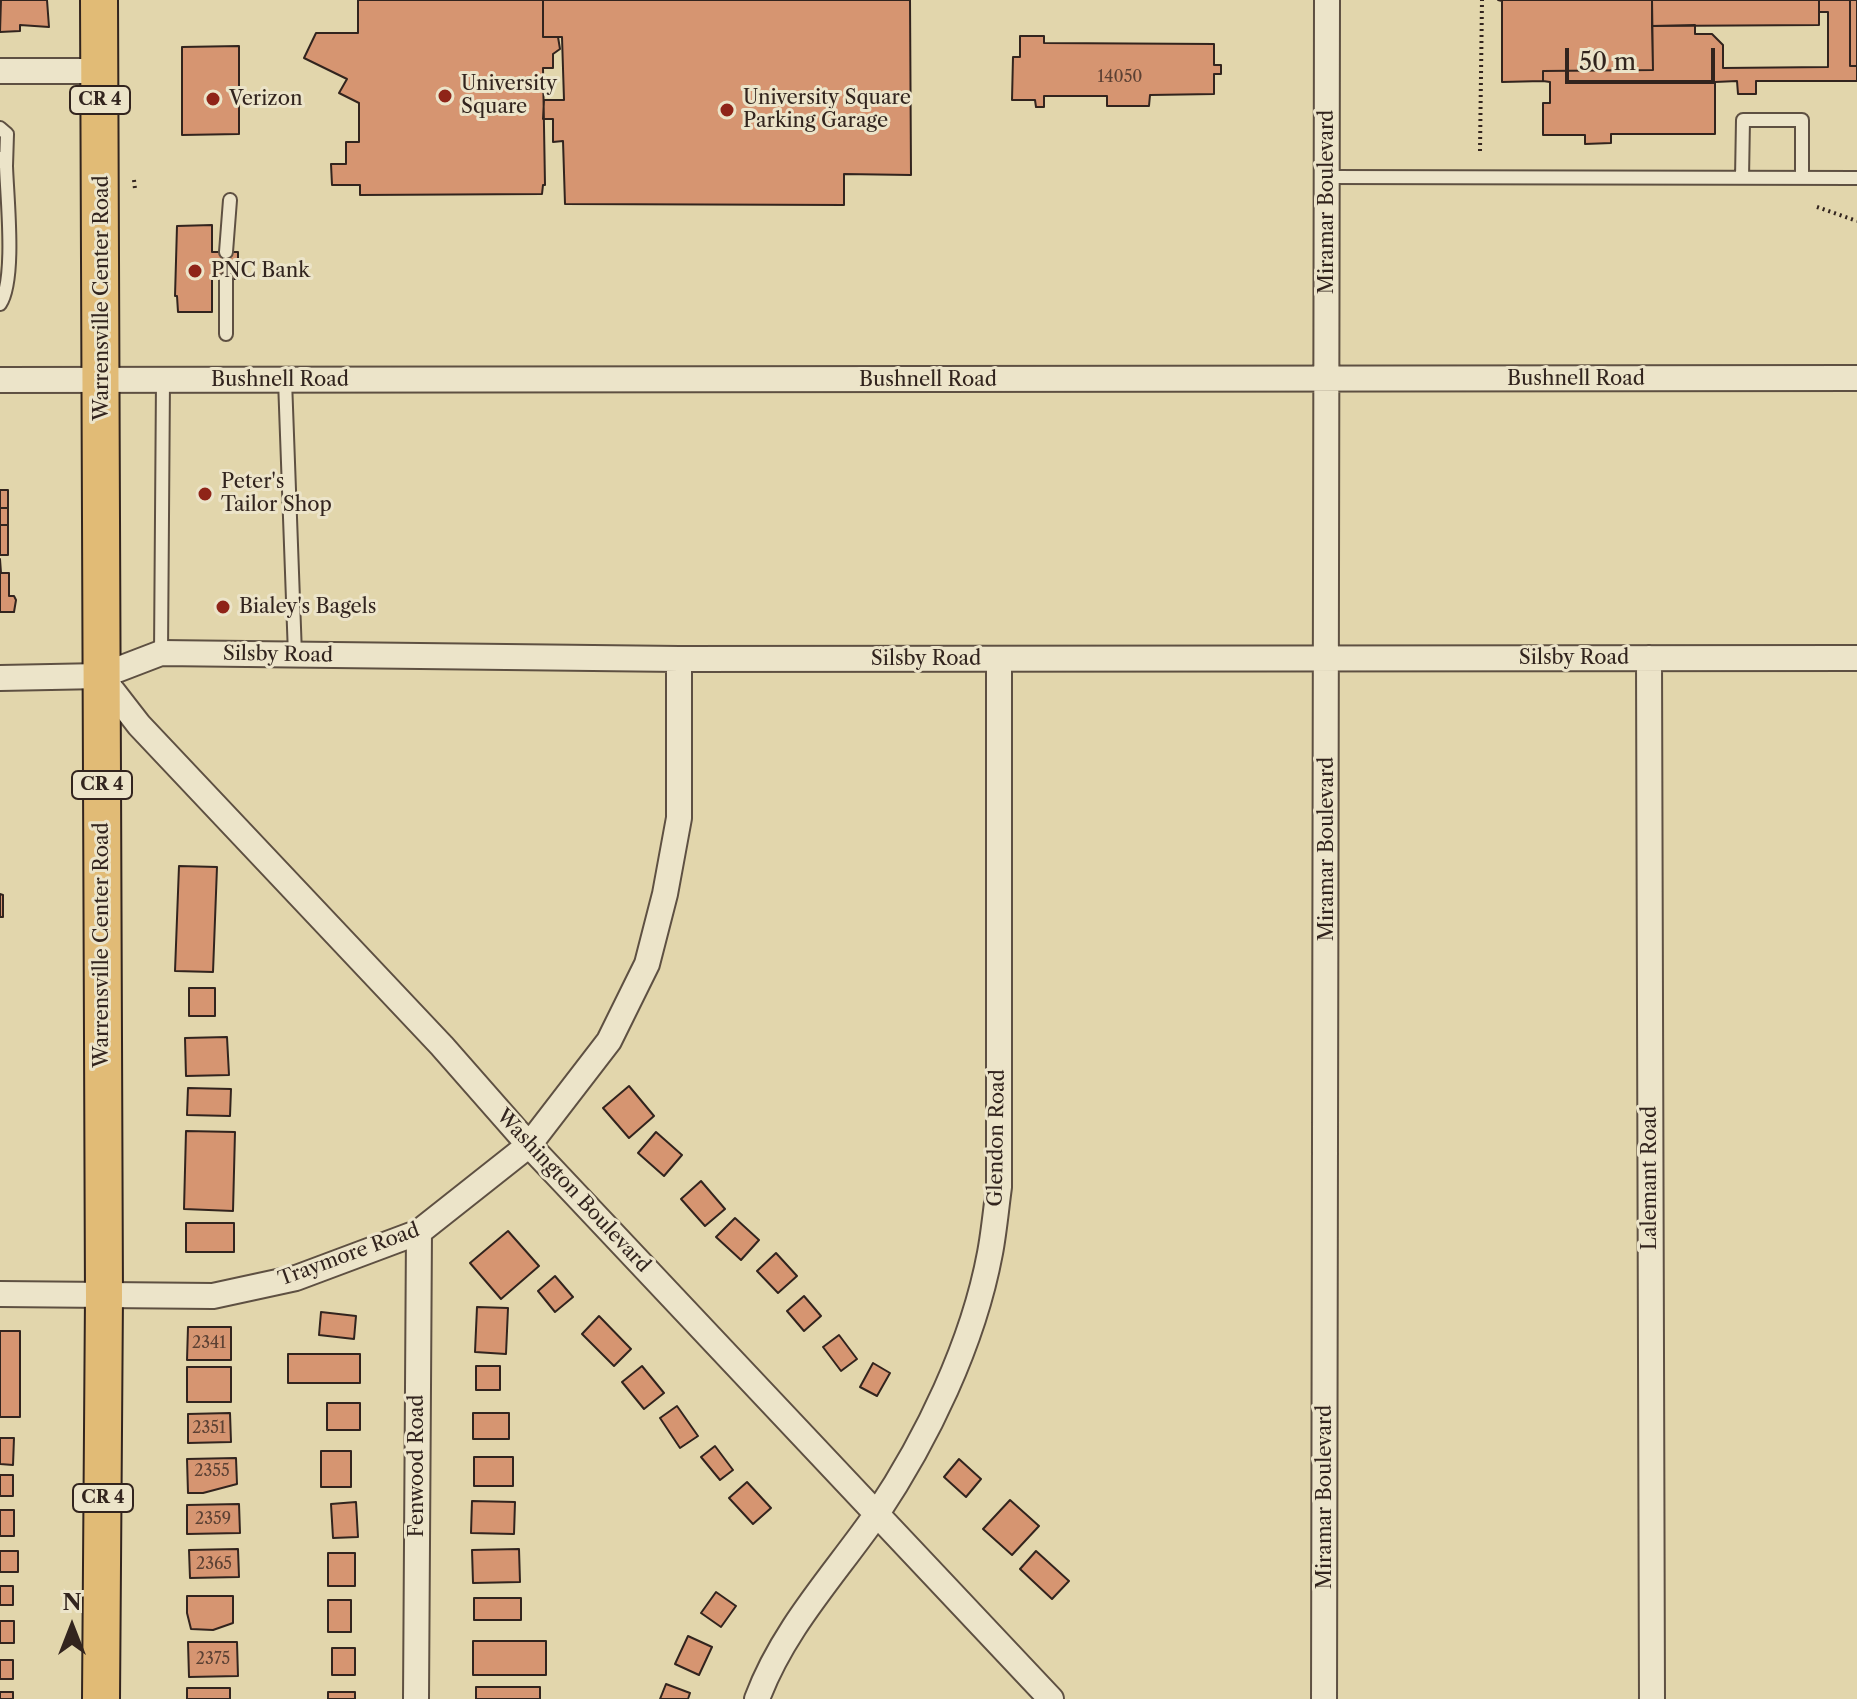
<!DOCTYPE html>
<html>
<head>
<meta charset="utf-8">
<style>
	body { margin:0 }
	#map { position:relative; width:1857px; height:1699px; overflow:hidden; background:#e2d6ac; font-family:"Libre Caslon Text",serif }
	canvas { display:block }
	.north { position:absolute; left:32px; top:1587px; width:80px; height:80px; -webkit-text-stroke:6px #ece4c9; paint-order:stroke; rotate:0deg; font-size:22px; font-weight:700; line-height:32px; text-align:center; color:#32241e }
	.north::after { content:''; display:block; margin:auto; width:28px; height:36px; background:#32241e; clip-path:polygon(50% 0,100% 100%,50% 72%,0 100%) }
	.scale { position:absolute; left:1565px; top:48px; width:150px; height:36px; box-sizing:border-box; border:4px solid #32241e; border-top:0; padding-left:10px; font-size:24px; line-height:28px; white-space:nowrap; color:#32241e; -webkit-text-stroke:6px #ece4c9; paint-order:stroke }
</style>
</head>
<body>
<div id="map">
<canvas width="1857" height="1699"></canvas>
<div class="north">N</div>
<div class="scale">50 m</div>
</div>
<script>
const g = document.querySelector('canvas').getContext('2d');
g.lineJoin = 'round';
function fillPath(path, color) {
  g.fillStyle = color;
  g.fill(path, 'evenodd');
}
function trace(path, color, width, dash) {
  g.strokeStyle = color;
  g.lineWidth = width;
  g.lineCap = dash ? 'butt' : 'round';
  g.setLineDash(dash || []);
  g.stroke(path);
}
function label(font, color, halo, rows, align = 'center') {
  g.font = font + ' "Libre Caslon Text",serif';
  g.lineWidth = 6;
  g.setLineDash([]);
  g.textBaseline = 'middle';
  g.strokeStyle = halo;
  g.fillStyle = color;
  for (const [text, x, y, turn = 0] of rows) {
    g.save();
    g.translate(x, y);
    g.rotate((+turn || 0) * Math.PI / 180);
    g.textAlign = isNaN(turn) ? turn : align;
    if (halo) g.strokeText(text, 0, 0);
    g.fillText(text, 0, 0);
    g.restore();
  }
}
const building = new Path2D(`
	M1,0h46l2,27 -29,-2v6l-20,1z
	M358,0h185v37h15l2,12 -7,5v14h-10l2,117h-2l-1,9 -182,1v-10h-28l-1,-21h15v-22h13v-39l-20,-10 8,-14 -43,-21 12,-25h42z
	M543,0h367l1,175 -67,-1v31l-279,-1 -2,-63 -10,1v-23h-10l1,-19h20l-2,-63h-19z
	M1498,0h154l1,70 -110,1v10l-41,1v-81z
	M1652,0h205v66h-7v-66h-31v25l-167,1z
	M1819,0h31v66h7v15h-101v13h-18l-1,-13 -22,1v52h-104v9l-26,1v-9h-42v-32h7v-21l-7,-1v-10l110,-1 -1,-44 43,-1v9h17l11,11v23l105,-1v-55h-9z
	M1020,36h24v7l170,1v21h7v9h-7v20l-64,1 -1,11h-42v-10h-63v11h-8l-1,-7h-23l1,-43h7z
	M239,46v88l-57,1v-88z
	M212,225v27h26v27h-26v33h-34l-1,-16h-2l2,-70z
	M0,490h8v18h-8z
	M0,508h8v17h-8z
	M0,525h8v30h-8z
	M0,559l1,14h8v23h5l2,4 -2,12h-14z
	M179,866l38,1 -4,105 -38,-1z
	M0,894l3,1v22h-3z
	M189,988h26v28h-26z
	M227,1037l2,38 -43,1 -1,-38z
	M629,1086l25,30 -25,22 -26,-30z
	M188,1088l43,1 -1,27 -43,-1z
	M186,1131l49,1 -2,79 -49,-2z
	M656,1132l26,23 -18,21 -26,-23z
	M701,1181l24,28 -20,17 -24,-27z
	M735,1218l24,22 -18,20 -25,-23z
	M186,1223h48v29h-48z
	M508,1231l31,35 -38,33 -31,-36z
	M776,1253l21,23 -19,17 -21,-22z
	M555,1276l18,21 -18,15 -17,-21z
	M804,1296l17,20 -17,15 -17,-20z
	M477,1307l31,1 -2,46 -31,-2z
	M321,1312l35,4 -2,23 -35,-4z
	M599,1316l32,33 -17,17 -32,-32z
	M188,1327h43v33h-44z
	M0,1331h20v86h-20z
	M839,1335l18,24 -16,12 -18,-24z
	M288,1354h72v29h-72z
	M873,1363l17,10 -13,23 -17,-9z
	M476,1366h24v24h-24z
	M642,1366l22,27 -20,16 -22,-27z
	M187,1367h44v35h-44z
	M327,1403h33v27h-33z
	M677,1406l21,30 -18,12 -20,-30z
	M230,1413l1,29 -43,1v-29z
	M473,1413h36v26h-36z
	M0,1438h14l-1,27 -13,-1z
	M715,1446l18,24 -13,10 -19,-23z
	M321,1451h30v36h-30z
	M474,1457h39v29h-39z
	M236,1458l1,26 -34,9h-15l-1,-34z
	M959,1459l22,20 -15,18 -22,-20z
	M0,1475h13v21h-13z
	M747,1482l24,26 -18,16 -24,-26z
	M1010,1500l29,26 -27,29 -29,-26z
	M472,1501l43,1 -1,32 -43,-1z
	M356,1502l2,35 -25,1 -2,-34z
	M239,1504l1,29 -53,1v-29z
	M0,1510h14v26h-14z
	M238,1549l1,28 -49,1 -1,-28z
	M519,1549l1,33 -47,1 -1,-33z
	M0,1551h18v21h-18z
	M1036,1551l33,30 -17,18 -32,-30z
	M328,1553h27v33h-27z
	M0,1586h13v19h-13z
	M716,1592l20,14 -15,21 -20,-14z
	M187,1596h46v27l-20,7 -22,-1 -4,-16z
	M474,1598h47v22h-47z
	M328,1600h23v32h-23z
	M0,1621h14v22h-14z
	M688,1636l24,11 -13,28 -24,-11z
	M473,1641h73v34h-73z
	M188,1642h49l1,34 -49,1z
	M332,1648h23v27h-23z
	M0,1660h13v19h-13z
	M666,1684l24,9 -2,6h-28z
	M476,1687h64v12h-64z
	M187,1688h43v11h-43z
	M0,1692h13v7h-13z
	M328,1692h27v7h-27z`);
const path = new Path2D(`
	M1480,151l2,-151
	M134,180l1,9
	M1817,207l40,14`);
const lane = new Path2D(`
	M0,128l7,6 -1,32
	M0,158l6,8c1,32 10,114 -6,138
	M1327,177l530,1
	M1742,178l1,-58h59v58
	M226,252l4,-52
	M226,279v55
	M285,380l10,275
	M161,653l2,-273`);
const street = new Path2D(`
	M0,71h100
	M0,380l1857,-2
	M1649,658l3,1041
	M101,676l38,49 303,321 87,99 522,554
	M0,678l101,-2 60,-23 518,6 1178,-1
	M0,1294l213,2 83,-18 123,-46 110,-87 80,-104 38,-77 18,-70 14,-76v-159
	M416,1699l3,-467
	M757,1699c26,-70 77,-124 119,-184 51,-76 97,-171 114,-262 4,-21 6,-44 9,-66v-528
	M1324,1699l3,-1699`);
const primary = new Path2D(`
	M99,0l5,1296 -3,403`);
const markers = [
	[445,96,8,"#8f2418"],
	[213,99,8,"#8f2418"],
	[727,110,8,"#8f2418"],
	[195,271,8,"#8f2418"],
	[205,494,8,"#8f2418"],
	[223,607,8,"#8f2418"]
];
const numberNames = [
	["14050",1120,77],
	["2341",209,1343],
	["2351",209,1428],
	["2355",212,1471],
	["2359",213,1519],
	["2365",214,1564],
	["2375",213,1659]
];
const shields = [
	[100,100,60],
	[102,785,60],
	[103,1498,60]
];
const shieldNames = [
	["CR 4",100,100],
	["CR 4",102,785],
	["CR 4",103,1498]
];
const poiNames = [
	["University",461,84],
	["Square",461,107],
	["University Square",743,98],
	["Parking Garage",743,121],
	["Verizon",229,99],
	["PNC Bank",211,271],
	["Peter's",221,482],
	["Tailor Shop",221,505],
	["Bialey's Bagels",239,607]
];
const streetNames = [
	["Miramar Boulevard",1327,202,-90],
	["Warrensville Center Road",102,298,-90],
	["Bushnell Road",1576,379],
	["Bushnell Road",280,380],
	["Bushnell Road",928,380],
	["Silsby Road",278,655,1],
	["Silsby Road",1574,658],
	["Silsby Road",926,659],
	["Miramar Boulevard",1327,849,-90],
	["Warrensville Center Road",102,945,-90],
	["Glendon Road",997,1138,-89],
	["Lalemant Road",1650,1178,-90],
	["Washington Boulevard",573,1191,47],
	["Traymore Road",349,1255,-20],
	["Fenwood Road",417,1466,-90],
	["Miramar Boulevard",1325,1497,-90]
];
fillPath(building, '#d69571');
trace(building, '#32241e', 2);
trace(lane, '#5e5042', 16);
trace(street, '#5e5042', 28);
trace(primary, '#32241e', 40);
trace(path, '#32241e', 4, [2, 4]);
trace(lane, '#ece4c9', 12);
trace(street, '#ece4c9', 24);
trace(primary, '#e1bb76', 36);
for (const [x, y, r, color] of markers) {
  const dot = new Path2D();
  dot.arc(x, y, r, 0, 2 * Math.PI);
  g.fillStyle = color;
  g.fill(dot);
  trace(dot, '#ece4c9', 3);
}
label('16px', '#5b4033', null, numberNames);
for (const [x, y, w] of shields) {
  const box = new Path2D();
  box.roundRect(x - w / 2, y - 14, w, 28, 6);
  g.fillStyle = '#ece4c9';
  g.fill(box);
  trace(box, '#32241e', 2);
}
label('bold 18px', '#32241e', null, shieldNames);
label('20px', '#32241e', '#ece4c9', poiNames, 'left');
label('20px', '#32241e', '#ece4c9', streetNames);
</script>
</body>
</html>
